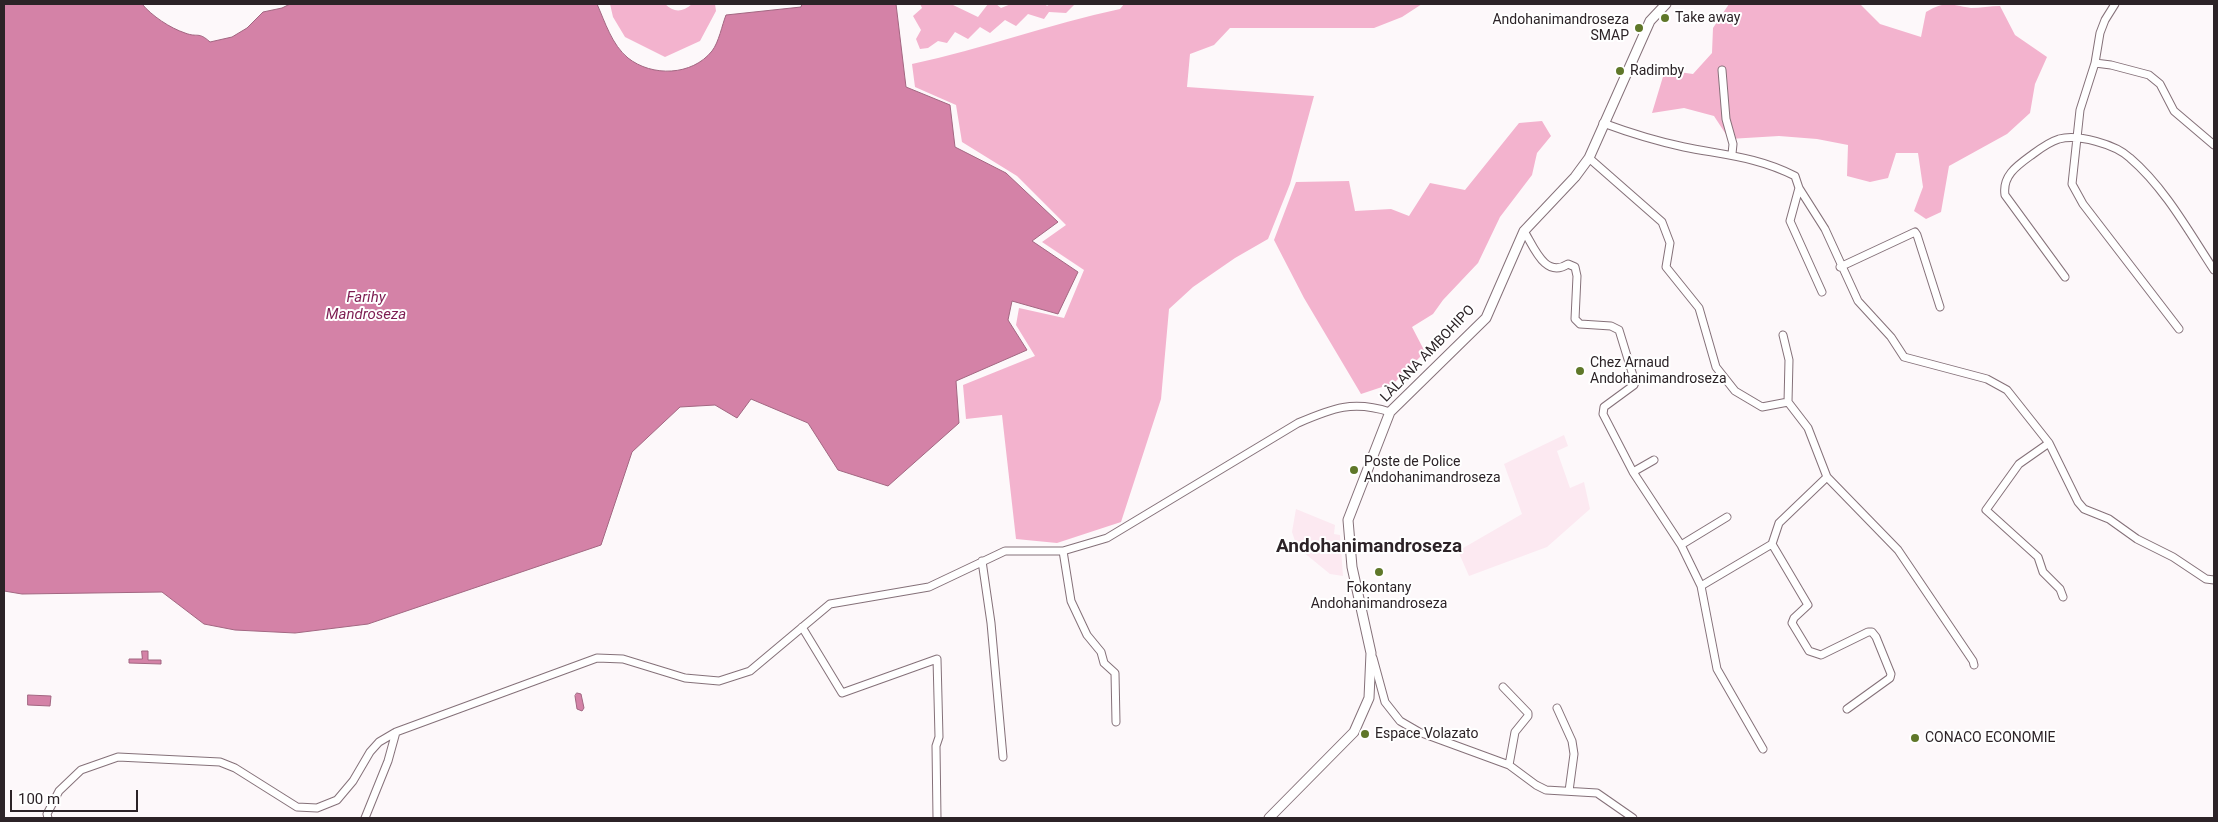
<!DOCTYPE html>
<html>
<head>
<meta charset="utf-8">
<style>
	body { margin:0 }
	#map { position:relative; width:2218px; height:822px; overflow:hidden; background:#fdf8fa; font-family:Roboto,sans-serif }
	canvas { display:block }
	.frame { position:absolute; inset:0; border:5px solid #2c2327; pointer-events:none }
	.scale { position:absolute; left:10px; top:790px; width:128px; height:22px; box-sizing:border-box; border:2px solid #2c2327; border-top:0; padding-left:6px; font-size:15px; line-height:18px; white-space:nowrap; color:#2c2327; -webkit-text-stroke:4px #fff; paint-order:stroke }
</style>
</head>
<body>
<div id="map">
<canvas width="2218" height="822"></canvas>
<div class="frame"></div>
<div class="scale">100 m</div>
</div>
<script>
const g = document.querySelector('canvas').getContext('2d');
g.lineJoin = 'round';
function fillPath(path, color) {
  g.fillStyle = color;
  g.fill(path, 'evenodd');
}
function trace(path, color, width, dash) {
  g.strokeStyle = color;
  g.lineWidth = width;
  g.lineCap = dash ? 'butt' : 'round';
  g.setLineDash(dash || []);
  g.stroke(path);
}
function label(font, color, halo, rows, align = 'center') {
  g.font = font + ' Roboto,sans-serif';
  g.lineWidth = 4;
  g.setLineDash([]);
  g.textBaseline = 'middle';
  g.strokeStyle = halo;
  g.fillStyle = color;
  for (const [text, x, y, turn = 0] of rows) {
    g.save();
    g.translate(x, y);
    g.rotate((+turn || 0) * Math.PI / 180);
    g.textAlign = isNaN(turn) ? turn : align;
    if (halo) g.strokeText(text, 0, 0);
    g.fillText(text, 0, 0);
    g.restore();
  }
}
const built = new Path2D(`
	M1564,435l4,11 -11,5 13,37 14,-6 6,27 -43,38 -78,29 -11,-25 64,-37 -18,-50z
	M1296,509l39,16 -1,9 6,1 3,41 -13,-2 -33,-27 -5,-15z`);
const green = new Path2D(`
	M610,4h55c9,9 18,8 27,0h23l1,7 -16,30 -35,16 -40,-20 -12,-20z
	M920,4h31l27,13 10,-13h8l5,4 10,-4h34l2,2 3,-2h25l-9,9 -17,-1 -5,7 -16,-5 -12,12 -11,-6 -15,13 -10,-6 -12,12 -13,-7 -8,11 -9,-2 -10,7 -8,1 -4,-10 5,-9 -8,-14 9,-8z
	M1124,4h298l-20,13 -28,11h-144l-16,17 -24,9 -3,33 127,9 -24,88 -22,55 -33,19 -42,29 -24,22 -8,90 -40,123 -64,21 -41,-4 -14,-124 -36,4 -3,-34 72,-29 -19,-31 3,-17 45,10 20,-48 -42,-28 24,-17 -49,-49 -55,-34 -6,-37 -41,-18 -3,-23c70,-15 138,-40 208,-55z
	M1729,4h131l20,20 41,13 5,-25c21,-12 23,-7 45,-4 9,0 20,-2 29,-2l15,29 32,22 -12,27 -5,29 -23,21 -58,32 -8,46 -15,7 -12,-8 9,-24 -5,-34h-22l-8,25 -18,4 -23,-6 1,-31 -31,-6 -38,-3 -50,3 -15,-23 -30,-8 -32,5 13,-43 28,4 19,-21 1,-25z
	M1542,121l9,15 -14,17 -5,22 -32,42 -22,46 -35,37 -10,14 -21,13 13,25 -31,31 -33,11 -57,-96 -30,-58 22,-58 53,-1 6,30 36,-2 18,7 21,-33 35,7 54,-67z`);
const water = new Path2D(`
	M4,4h138c10,12 28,24 43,29 13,5 13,-2 25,9l22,-5 15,-9 16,-16 19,-4 8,-4h307c8,18 15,41 31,54 24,19 64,18 84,-7 7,-9 10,-26 14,-36l75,-8 1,-3h94l10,83 44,18 5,42 51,26 52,49 -26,19 46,31 -20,42 -46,-13 -4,19 19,30 -71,31 3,42 -71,63 -50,-16 -30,-47 -57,-24 -14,19 -22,-13 -35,2 -48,45 -31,93 -233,79 -73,9 -60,-3 -31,-6 -42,-32 -140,2 -18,-3z
	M142,651h6v9h13v4l-32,-1v-4h13z
	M577,693l4,1 3,14 -2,3 -5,-2 -2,-13z
	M28,695l23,1 -1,10 -22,-1z`);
const minor = new Path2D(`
	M2115,4l-10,16 -5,13 -5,30 -15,47 -8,74 11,20 96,125
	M2095,63l16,2 38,10 11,9 14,27 40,34
	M1722,70l4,49 7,25 -1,10
	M1603,123c27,10 53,18 81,24 40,8 74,10 111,29l4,12 26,41 33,72 33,36 13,20 83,22 20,11 42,53 29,59 6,7 25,10 28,20 36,18 33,22 8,1
	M1589,158l73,64 8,21 -4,24 33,41 17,59 19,24 27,16 26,-5
	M1799,188l-9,33 32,71
	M1524,231c10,16 21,48 44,33l7,3 2,9 -2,43 5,5 31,2 8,4 16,52 -1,3 -30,22 -1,7 30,58 48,73 20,41 16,83 46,80
	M1840,267l75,-35 2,3 23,72
	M2065,277l-60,-82c-3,-20 13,-30 28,-41 8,-6 16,-12 26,-15 19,-5 56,5 71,19 35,30 59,74 84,112
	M1783,335l6,25 -1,42 20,26 19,49 71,73 75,111 1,4
	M2049,443l-30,21 -33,46 52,47 5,15 17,17 3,8
	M1633,472l21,-12
	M1772,544l7,-21 48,-46
	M1681,545l46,-28
	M1063,551l8,50 16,34 14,17 3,11 11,10 1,49
	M982,561l9,62 12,134
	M1701,586l71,-42 36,61 -14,13 -2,5 17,28 12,4 47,-23h4l4,5 15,37 -1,4 -43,31
	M802,627l40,66 95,-34 2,78 -3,9 1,72
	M1373,658l12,44 15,19 19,11 90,33 27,20 10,5 51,3 36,25
	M1503,687l25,26v3l-13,16 -6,33
	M1557,708l15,33 2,13 -5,37
	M48,818l-1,-4 12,-23 22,-21 37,-13 102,5 15,6 62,39 20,1 20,-8 16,-19 17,-29 9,-10 17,-10 201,-74 26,1 62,19 34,3 31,-10 80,-67 99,-17 76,-36h58l44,-13 191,-115c35,-15 55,-23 92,-11
	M365,818l23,-57 8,-29`);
const tertiary = new Path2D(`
	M1269,818l85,-86 15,-34 2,-45 -19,-86 -4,-47 42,-108 96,-94 38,-87 51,-54 14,-19 61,-137 16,-17`);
const markers = [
	[1665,18,5,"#5f7729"],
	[1639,28,5,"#5f7729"],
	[1620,71,5,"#5f7729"],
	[1580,371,5,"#5f7729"],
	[1354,470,5,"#5f7729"],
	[1379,572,5,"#5f7729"],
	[1365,734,5,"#5f7729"],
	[1915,738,5,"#5f7729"]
];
const poiNames = [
	["Take away",1675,18],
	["Andohanimandroseza",1629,20,"right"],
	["SMAP",1629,36,"right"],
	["Radimby",1630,71],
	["Chez Arnaud",1590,363],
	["Andohanimandroseza",1590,379],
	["Poste de Police",1364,462],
	["Andohanimandroseza",1364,478],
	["Fokontany",1379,588,"center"],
	["Andohanimandroseza",1379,604,"center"],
	["Espace Volazato",1375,734],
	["CONACO ECONOMIE",1925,738]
];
const streetNames = [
	["LÀLANA AMBOHIPO",1428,354,-46]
];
const waterNames = [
	["Farihy",366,298],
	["Mandroseza",366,315]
];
const districtNames = [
	["Andohanimandroseza",1369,547]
];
fillPath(built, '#fce9f1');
fillPath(green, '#f3b3ce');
fillPath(water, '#d482a7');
trace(water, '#a26681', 1);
trace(minor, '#857179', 9);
trace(tertiary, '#857179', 11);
trace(minor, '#fff', 7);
trace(tertiary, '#fff', 9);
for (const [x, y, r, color] of markers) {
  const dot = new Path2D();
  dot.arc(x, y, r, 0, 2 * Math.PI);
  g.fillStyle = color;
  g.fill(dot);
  trace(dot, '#fff', 2);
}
label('14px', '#2c2327', '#fff', poiNames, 'left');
label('14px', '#2c2327', '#fff', streetNames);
label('italic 15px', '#7e1e53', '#fff', waterNames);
label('bold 19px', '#2c2327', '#fff', districtNames);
</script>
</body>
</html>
